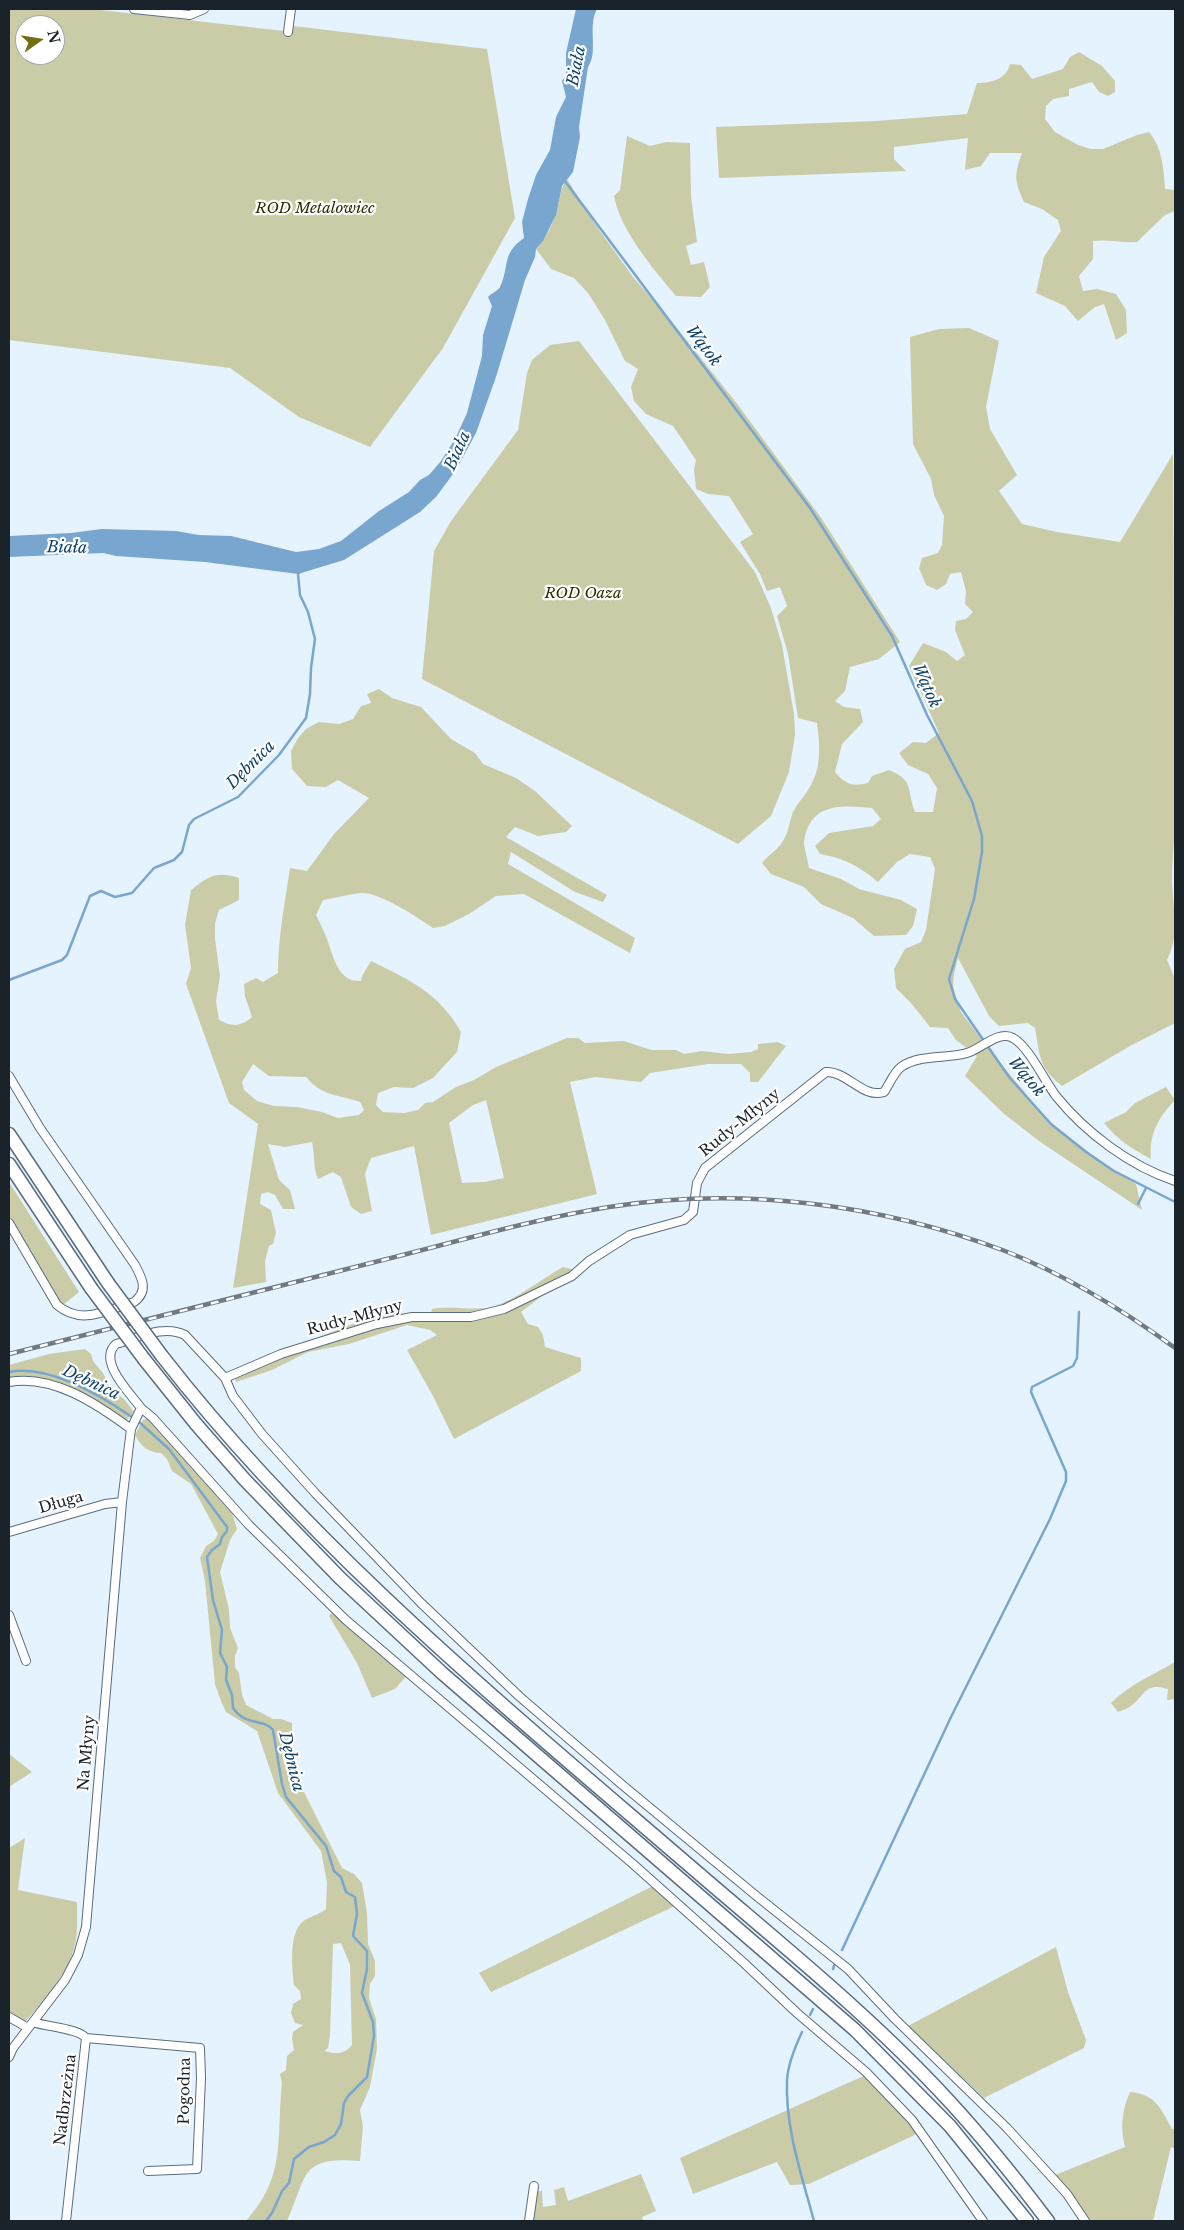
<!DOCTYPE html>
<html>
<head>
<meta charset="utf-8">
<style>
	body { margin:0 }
	#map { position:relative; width:1184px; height:2230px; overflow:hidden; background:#e5f3ff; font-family:"Libre Baskerville",serif }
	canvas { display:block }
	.frame { position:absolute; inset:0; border:10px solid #1a222a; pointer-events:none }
	.north { position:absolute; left:15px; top:15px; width:50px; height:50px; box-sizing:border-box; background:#fff; border:1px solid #a3a7aa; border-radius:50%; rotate:77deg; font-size:14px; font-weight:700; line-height:20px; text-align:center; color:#1a222a }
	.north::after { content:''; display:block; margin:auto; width:18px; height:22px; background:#707013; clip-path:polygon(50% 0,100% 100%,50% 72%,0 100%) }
</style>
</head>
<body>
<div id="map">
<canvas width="1184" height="2230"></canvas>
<div class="frame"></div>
<div class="north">N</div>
</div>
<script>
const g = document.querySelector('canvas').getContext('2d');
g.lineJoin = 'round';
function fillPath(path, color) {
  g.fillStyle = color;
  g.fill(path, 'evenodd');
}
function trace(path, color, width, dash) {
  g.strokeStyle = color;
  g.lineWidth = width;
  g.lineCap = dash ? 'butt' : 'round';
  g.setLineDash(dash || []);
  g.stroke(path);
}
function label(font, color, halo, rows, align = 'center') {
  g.font = font + ' "Libre Baskerville",serif';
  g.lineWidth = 4.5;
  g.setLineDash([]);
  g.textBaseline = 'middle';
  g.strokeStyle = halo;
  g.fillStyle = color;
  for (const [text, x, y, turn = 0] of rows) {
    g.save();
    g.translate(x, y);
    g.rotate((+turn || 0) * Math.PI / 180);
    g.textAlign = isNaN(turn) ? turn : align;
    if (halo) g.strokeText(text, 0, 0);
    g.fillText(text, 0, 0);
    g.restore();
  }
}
const green = new Path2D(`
	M9,9h83l192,22 9,-5 194,23 28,169 -72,130 -73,99 -71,-30 -69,-49 -221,-28zM25,25h30v30h-30z
	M1079,52l23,14 13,15v11l-7,4 -9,-4 -7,-10 -23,7v7l-16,3 -7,7 -1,13 10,13 23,13 13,4h12l34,-14 12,-3c13,15 15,38 16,57l10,1v21l-10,4 -28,27c-15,1 -29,-3 -44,-1v18l-14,17 4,15 14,-2 19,5 10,16 1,23 -11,7 -12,-36 -9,3 -17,14 -13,-15 -29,-13 8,-36 17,-26 -3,-11 -16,-11 -18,-7c-10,-22 -10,-26 -2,-49h-32l-9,13 -16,4 3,-32 -74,9v12l12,12 -187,7 -3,-51 160,-6 91,-7 10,-31c14,0 30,-4 33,-19l11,1 11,14 31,-10 7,-12z
	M627,136l23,10 16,-4 24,1 1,53 6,46 -11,4 5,19 13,-3 6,25 -9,10 -25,-1c-23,-28 -55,-64 -62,-100l6,-6z
	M567,179l28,45 38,53 39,45 66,83 84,114 78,123 -21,17 -29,8 -5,24 -10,10 9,6 16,2 3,13 -21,22 -7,28c10,12 18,15 33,11l4,-7 17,-6c26,11 17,19 26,42h18l4,-24 -9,-14 -20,-9 -9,-12 14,-11 13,1 13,-10 -30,-67 14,-23 23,9 11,9 8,-6 -10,-25 1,-9 10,-2 7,-7 -8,-8 1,-13 -5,-19 -11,2 -4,10 -9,6 -11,-5 -7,-17 3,-10 16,-5 4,-8 2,-29 -10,-21 -3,-16 -18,-35 -3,-107 29,-8 30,-1 30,13 -13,66 4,22 27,46 -18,16 23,33 35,8 63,10 53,-88 2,368c-1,20 -3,39 -3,59 1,27 8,55 -5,79l8,19v44l-45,23 -68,40c-24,-19 -22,-31 -27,-58l-7,-5 -29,3 -10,-10 -31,-58 -4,16 -1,12 5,18 3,8 24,32 63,77 58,44 30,19 6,26 -103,-69 -36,-28 -38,-37 12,-20 -21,-16 -8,-12 -18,-1 -19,-24 -15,-15 -2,-19 11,-20 16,-7 5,-12 9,-61 -5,-12 -20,-3 -13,8 -19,20c-19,-16 -34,-24 -58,-28l-5,-8 14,-13 44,-7 8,-7 -9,-11c-22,-2 -51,-6 -63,17 -3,5 -5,14 -5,19 1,8 4,16 5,24l32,11 18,10 42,11 16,9 -4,17 -7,9 -32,1 -21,-18 -32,-14 -17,-17 -33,-13 -9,-11c6,-8 16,-13 21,-22 6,-9 6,-19 10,-29 4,-8 10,-14 15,-22 14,-21 12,-43 9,-67l-19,-5 -10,-64 -11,-38 10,-10 -7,-19 -13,4 -7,-17 -20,-32 13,-8 -24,-38 -21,-2 -12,-5 -2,-20 2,-9 -23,-34 -27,-12 -12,-13 -3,-14 7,-18 -13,-8 -20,-41 -17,-27 -14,-15 -23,-9 -15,-20c8,-8 19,-28 21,-39 3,-12 3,-21 10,-31z
	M579,341l176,231 16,36 11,37 12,69 1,21 -6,37 -18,44 -33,28 -316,-165 12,-128 17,-30 67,-91 9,-57 5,-13 18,-15z
	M379,689l13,9 29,9 30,32 24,14 8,11 33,14 19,13 37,35 -6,6 -28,4 -23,-9 -9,10 101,58 -4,7 -28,-10 -64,-40 -3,12 127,74 -5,15 -106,-59 -28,2 -27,18 -24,12 -12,2c-16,-11 -52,-35 -71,-35 -13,1 -27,5 -39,7l-7,15c5,10 10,20 13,30 6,17 11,37 32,36l1,-5 9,-15c39,19 68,32 90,71l-4,20 -24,26 -20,10 -19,-1 -16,6 -2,12 7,7 21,1 14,-3 7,-7 8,-1 23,-15 18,-7 22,-13 71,-29h11l7,5 39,-2 27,9h25l8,4 18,-3 26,3 23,-2 7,-3v-5l20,-2 8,4 -28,36h-8v-9l-9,-9h-33l-58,9 -9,9 -46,-5 -25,5 27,112 -166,41 -17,-89 -43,12 -6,16 7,37 -11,3 -10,-7 -10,-30 -8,-5 -15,7c-5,-11 -3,-24 -6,-37l-27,5 -17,-3 11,36 11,10 5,19h-12l-8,-14 -7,-3 -7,2 -1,10 11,6 5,23 -3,11 -4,2 -4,15 1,21 -33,6 25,-164 -29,-21 -43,-119 5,-16 -6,-43 6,-35c18,-14 25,-19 48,-12v22l-20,10 -4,13v16l5,37 -4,25 3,19c14,7 21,7 33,-3l-7,-21 -1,-12 12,-6 7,4 15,-9c0,-37 7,-70 12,-105l17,3 27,-37 35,-36 -31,-18 -12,7 -19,-1 -15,-17 -1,-18 7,-13 8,-9 13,-7 20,2 14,-5 8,-13 10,-3 -4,-9zM253,1064l16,12 37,1c17,20 31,17 54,25l4,8 -5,5 -21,3 -16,-6 -25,-5 -23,-1 -17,-5 -13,-11 -2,-8zM486,1100l18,78 -20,4 -22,1 -13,-60 24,-18z
	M1166,1087l9,13c-17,18 -26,34 -24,59 -19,-10 -33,-19 -47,-36l22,-11 9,-9z
	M9,1182l70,110 -16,13 -5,-4 -49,-86z
	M563,1267l13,3 -55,42 7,12 10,3 5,8 2,12 36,11v13l-127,68 -21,-43 -26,-46 30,-15 -7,-5 -23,-5 -58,19 -41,8 -36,18 -36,12 -2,-7 63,-25 4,-6 67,-26 32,-6 7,5h23l2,-8c18,-3 37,1 55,-1 24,-4 54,-29 76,-41z
	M85,1349l6,5 2,7 10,12 7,14 14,12 10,13 -8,9 -61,-35 -26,-8 -30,-1v-12l40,-11z
	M149,1418l83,95 5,16 -7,11 -10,32 9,37 1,19 8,20 -3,8v11l4,6 3,21 4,11 27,14h8l11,4v9l-9,16v13l11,11 48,96 12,6 8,9 5,30 1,31 7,17v15l-5,8 -1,14 7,21 1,30 -7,38 -10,23 3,16 -3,35c-62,-5 -52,15 -73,60h-41c41,-46 30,-82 36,-138l-2,-9 6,-4 1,-14 7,-6 -2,-11 1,-7 10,-7 -8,-2 -4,-10 2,-9 8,-5 -1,-8 -6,-6c-2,-17 -6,-55 11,-65 7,-4 15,-6 21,-11l1,-27 -6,-31 -43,-58 -21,-62 -31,-19 -5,-11 -6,-17 -10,-103 -5,-23 6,-12 8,-5 4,-7 -27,-50 -19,-13 -5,-12 -6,-6c-14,-1 -19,-6 -26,-18l8,-15zM341,1943l9,22 2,80c-8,10 -17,9 -28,6l4,-3 2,-13 3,-91z
	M335,1609l73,65 -13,15 -23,9 -15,-35 -28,-47z
	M1175,1662v37l-8,1 1,-11c-23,-7 -22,5 -36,16 -4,4 -10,5 -14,7l-7,-9c19,-19 42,-28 64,-41z
	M9,1754l23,18 -23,15z
	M25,1838l-7,52 59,12c0,14 1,30 -2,43 -7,29 -31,55 -50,77l-16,-8v-166z
	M655,1885l22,20 -186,87 -12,-19z
	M1056,1947l12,45 18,48 -2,8 -100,50 -76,-72z
	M868,2074l51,59 -110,51 -19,1 -13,-23 -84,32 -13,-36z
	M1130,2092c26,2 31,17 42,37l3,-1v21l-4,-2 -18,74h-64l-34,-46 70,-28c-5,-19 -3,-37 5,-55z
	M641,2174l15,37 -14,6 1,4h-116l6,-29 9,-1 1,16 13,-2 -2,-15 10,-3 4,14z`);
const water = new Path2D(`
	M576,9h21c-10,18 2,42 -9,58l-9,60 1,10 -7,35 -11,14 -6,29 -13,26 -7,8 -1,8 -10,23 -29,97 -20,56 -20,37 -20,27 -16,15 -76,48 -46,14 -93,-12 -89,-6 -13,-3 -94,4v-21l62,-3 31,-4 74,2 23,4 32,1 65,16 23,-3 22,-8 38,-30 30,-19 11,-12 9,-5 12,-14 14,-22 12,-26 15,-57 1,-21 9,-29 -4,-9c3,-4 9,-5 12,-10 10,-21 1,-33 24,-49l-2,-16 6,-23 8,-24 14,-25 6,-33 10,-20 -4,-16 4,-6v-22z`);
const stream = new Path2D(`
	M564,180l246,328 82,128 35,79 45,86 10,35v16l-8,47 -25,80 6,20 54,78 42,47 35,28 28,19 61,31
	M9,980l53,-20 5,-5 23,-59 11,-5 14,6 17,-4 22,-25 20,-8 8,-8 7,-27 5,-6 44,-22 41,-42 27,-37 4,-24 1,-26 4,-29 -7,-27 -8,-17 -2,-21 2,-3
	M1138,1204l8,-16
	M9,1372c40,-8 91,23 123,45
	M139,1422l30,27 58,78v4l-5,6 -2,7 -8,6 -5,7 6,43 9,30 -2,23 7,14 -1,13 6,15 1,13c13,19 31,10 40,22l9,54 4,13 40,49 8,25 7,6 5,15 9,5 2,17 -4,22 14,15v18l-5,24 11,29 1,14 -7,41 -19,19 -4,7 -3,21 -6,11 -11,7 -15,5 -15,12 -5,24 -7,8 -10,22 -6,8
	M842,1950l109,-233 99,-198 16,-38v-9l-35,-80 1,-5 41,-21 4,-8 2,-46
	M833,1969l2,-6
	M810,2015l3,-6
	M802,2032c-7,15 -14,32 -15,48 -2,48 15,96 27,141`);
const minor = new Path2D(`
	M134,9l56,6 14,-6
	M288,32l3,-23
	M9,1076l31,52 95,137c7,13 14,26 -1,37 -28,8 -52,24 -77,3l-48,-82
	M225,1378l8,18 29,38 54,60 105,109 99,94 100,86 134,111 94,75 47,50 112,109 60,66 18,27
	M9,1382c44,-8 88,22 122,47
	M141,1408l12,10 96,107 97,95 287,244 111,99 53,50 69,59 46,48 71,101
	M9,1532l96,-28 17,-2
	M9,1615l17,46
	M9,2017l19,11
	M33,2022c13,5 45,6 53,16l-20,183
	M86,2038l114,10 1,30 -4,91 -49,2
	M9,2057l4,-9 52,-68 13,-25 8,-28 36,-425 9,-73 10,-21c-11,-15 -44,-47 -25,-64 22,-6 48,-20 69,-9l40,43 56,-24 96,-30 35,-7h59l33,-8 68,-33 17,-15 41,-26 54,-15 9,-8 4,-29 8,-15 121,-96c21,-1 37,27 58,20 5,-7 10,-20 17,-25 18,-13 46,-8 66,-14 14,-4 31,-23 46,-15 16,9 31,42 43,58 30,37 74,70 119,85
	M529,2221l5,-35`);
const primary = new Path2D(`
	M9,1134l99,149
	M9,1164l82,124
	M162,1356c151,194 342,350 528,510 88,76 180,149 259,235 35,38 68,79 99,120
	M144,1359l52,65 49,56 95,98 102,95 413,357 95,96 77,95`);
const rail = new Path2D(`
	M9,1354c120,-30 241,-60 362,-91 78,-19 157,-43 238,-56 132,-21 271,-3 396,44 61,24 118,59 170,97`);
const primaryBridge = new Path2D(`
	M108,1283l54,73
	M91,1288l53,71`);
const parkNames = [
	["ROD Metalowiec",315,209],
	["ROD Oaza",583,594]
];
const streetNames = [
	["Rudy-Młyny",740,1123,-39],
	["Rudy-Młyny",355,1318,-15],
	["Długa",61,1503,-16],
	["Na Młyny",87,1753,-85],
	["Pogodna",185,2091,-89],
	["Nadbrzeżna",66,2100,-83]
];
const waterNames = [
	["Biała",577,66,-79],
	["Wątok",703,346,53],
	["Biała",458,451,-66],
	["Biała",67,548,1],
	["Wątok",926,686,66],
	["Dębnica",251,765,-45],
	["Wątok",1026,1077,50],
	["Dębnica",91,1383,25],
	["Dębnica",291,1762,76]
];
fillPath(green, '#cacca7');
fillPath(water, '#78a6ce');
trace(stream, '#78a6ce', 2.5);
trace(minor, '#596d7f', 10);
trace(primary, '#596d7f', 15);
trace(minor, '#fff', 8);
trace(primary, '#fff', 12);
trace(rail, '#6f7a84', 4.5);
trace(rail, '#fff', 2.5, [8]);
trace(primaryBridge, '#596d7f', 15, []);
trace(primaryBridge, '#fff', 12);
label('italic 15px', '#2f2f00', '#fff', parkNames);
label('15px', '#1a222a', '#fff', streetNames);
label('italic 16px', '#0e436a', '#fff', waterNames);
</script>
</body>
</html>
